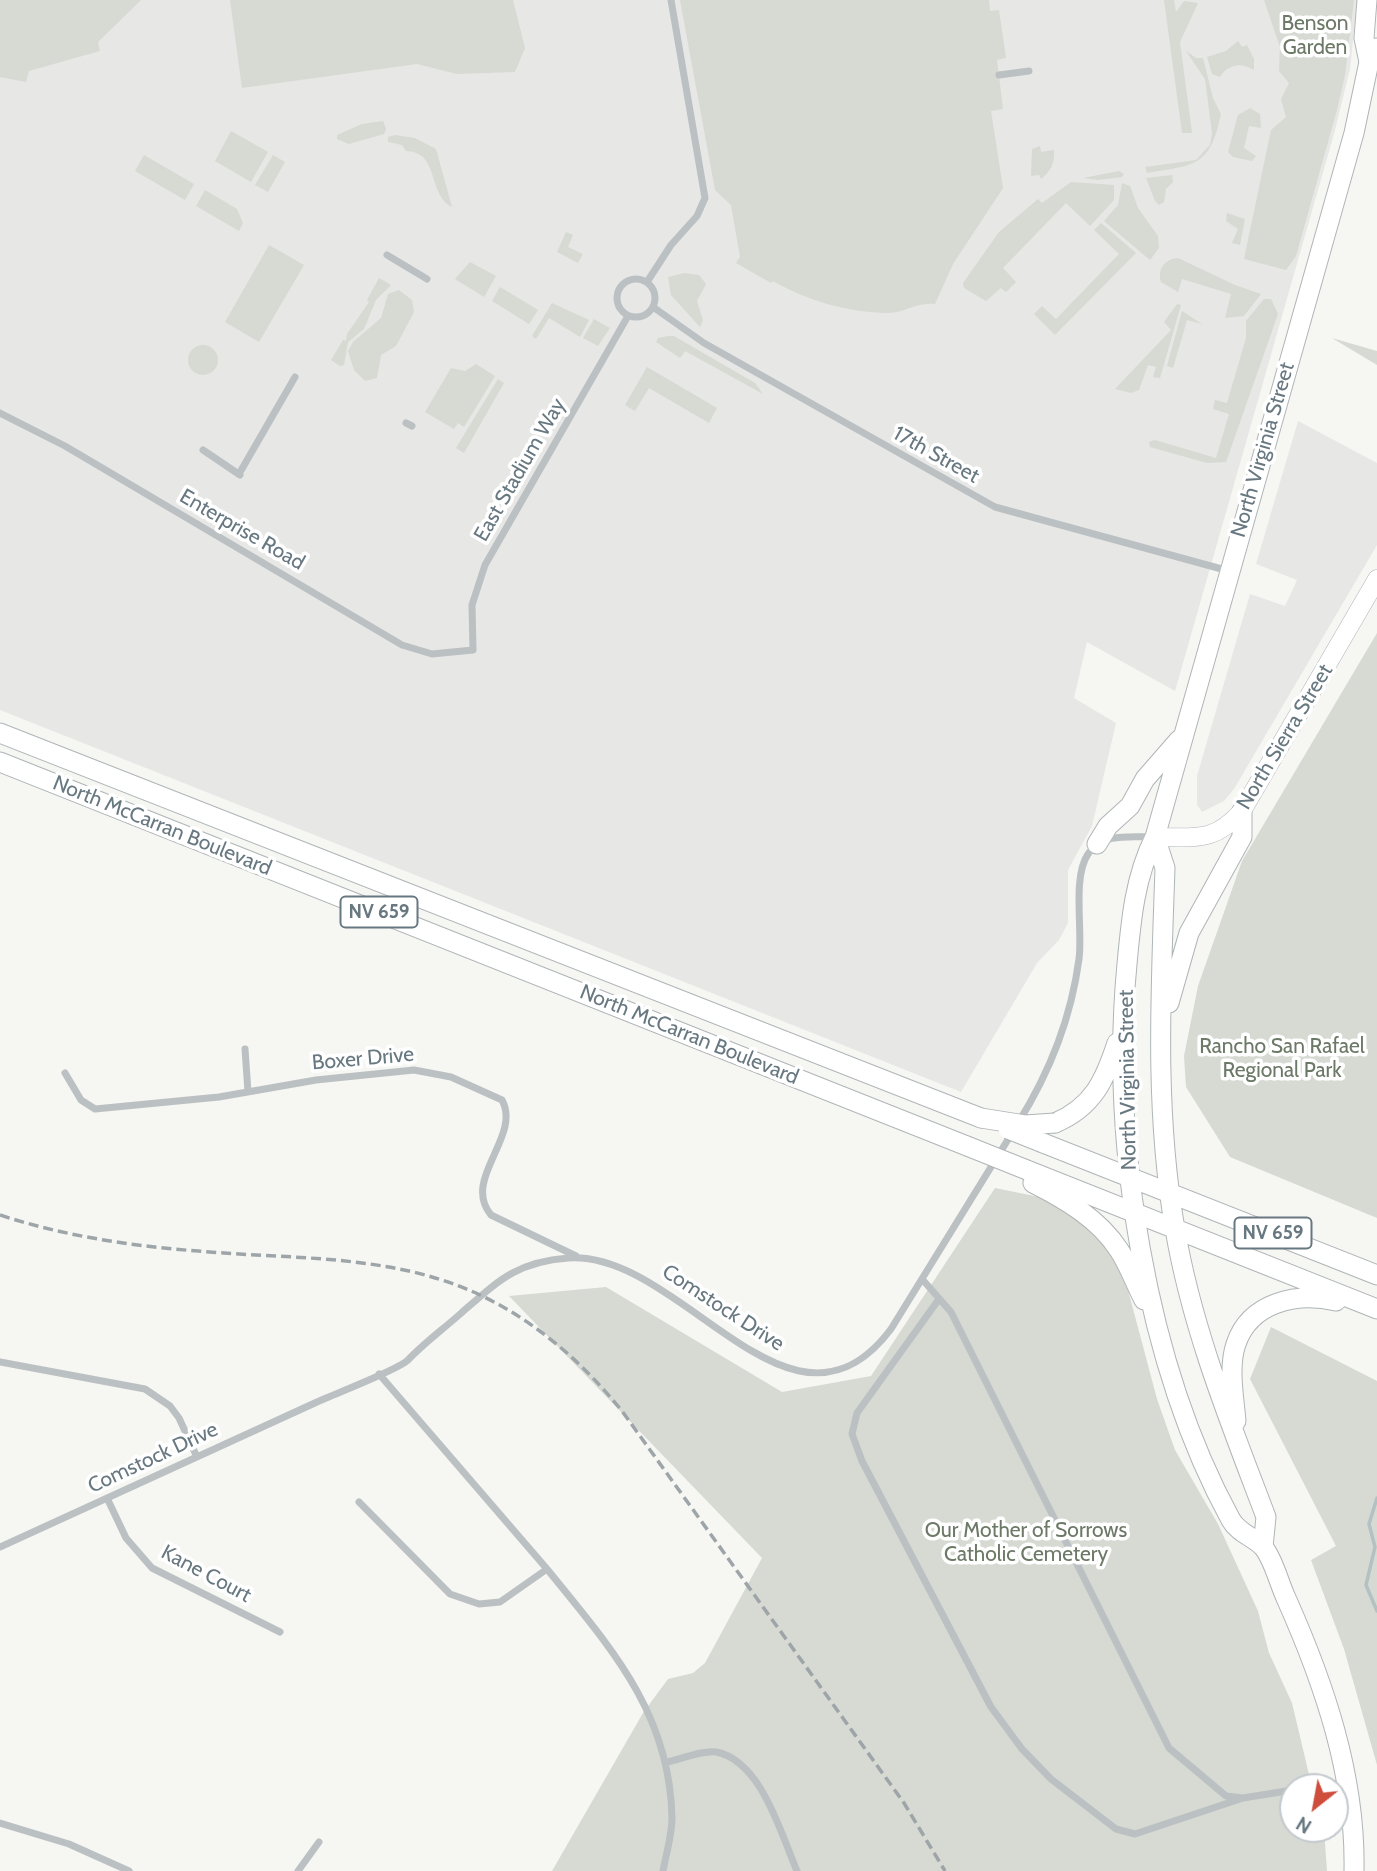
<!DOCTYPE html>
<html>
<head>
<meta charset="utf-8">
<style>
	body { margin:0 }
	#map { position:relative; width:1377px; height:1871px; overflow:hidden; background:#f6f6f3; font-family:Cabin,sans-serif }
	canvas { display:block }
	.north { position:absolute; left:1279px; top:1773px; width:70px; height:70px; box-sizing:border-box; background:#fff; border:2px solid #c3c9cd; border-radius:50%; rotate:211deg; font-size:19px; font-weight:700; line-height:28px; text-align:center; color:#687881 }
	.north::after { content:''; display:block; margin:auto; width:24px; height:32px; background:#ce4d3b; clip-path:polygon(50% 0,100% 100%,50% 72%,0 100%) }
</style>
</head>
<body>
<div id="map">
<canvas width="1377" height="1871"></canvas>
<div class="north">N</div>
</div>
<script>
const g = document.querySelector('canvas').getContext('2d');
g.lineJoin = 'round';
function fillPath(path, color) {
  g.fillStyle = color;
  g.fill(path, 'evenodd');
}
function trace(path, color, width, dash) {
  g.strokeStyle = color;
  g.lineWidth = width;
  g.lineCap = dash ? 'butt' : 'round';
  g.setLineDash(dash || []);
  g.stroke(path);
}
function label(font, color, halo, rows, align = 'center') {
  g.font = font + ' Cabin,sans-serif';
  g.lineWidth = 7;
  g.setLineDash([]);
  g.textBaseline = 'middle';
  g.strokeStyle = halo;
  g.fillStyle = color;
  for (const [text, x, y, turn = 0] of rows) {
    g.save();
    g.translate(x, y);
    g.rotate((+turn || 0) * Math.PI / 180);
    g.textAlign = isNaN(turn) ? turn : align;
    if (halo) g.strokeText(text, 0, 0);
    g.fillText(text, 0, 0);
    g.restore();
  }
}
const built = new Path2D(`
	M0,0h1357l-7,69 -16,65 -159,557 -88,-49 -13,56 42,25 -24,103 -24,44v53l-9,17 -22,23 -76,129 -961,-382z
	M1298,421l79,42v82l-143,244 -10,12 -22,11 -5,-7v-29l53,-182 35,12 12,-26 -41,-16z`);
const green = new Path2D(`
	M0,0h141l-43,42 2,9 -71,20 -3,11 -26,-5z
	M230,0h283l12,48 -10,24 -58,2 -40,-10 -175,24z
	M680,0h309l1,11 9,-1 7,48 -9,2 6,49 -12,2 12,77 -50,76 -18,40c-21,-2 -29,9 -47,9 -40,-1 -81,-12 -115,-32l-2,2 -35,-20 4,-6 -9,-52 -16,-15z
	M1164,0h10l2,12 8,-11 14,2 -18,39 12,91h-10z
	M1264,0h90l-9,75 -8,35 -41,146 -10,14 -42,-11 27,-129 15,-13 -5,-18 8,-16 -10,-12 1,-24z
	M1238,41l4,6 5,-2 7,14v11c-13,-8 -26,-6 -34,7l-8,-3 -5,-17 19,-6z
	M1186,51l10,7h7l10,40 8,16c-11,53 -26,51 -74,59l-2,-6 51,-7 14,-15 2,-12 -7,-54z
	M1250,108l10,6 1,14 -12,-2 -5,22 12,8 -4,5 -19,-4 -5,-5 10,-37z
	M383,121l3,8 -2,5 -35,10 -12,-5v-4l25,-11z
	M231,131l37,21 -17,30 -36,-21z
	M395,135l20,3 21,11 16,58c-25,-13 -12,-55 -46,-56l-4,-6 -14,-3v-5z
	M1040,146l1,6 13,-2c1,13 -3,21 -13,29l-2,-4 -8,1 1,-27z
	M144,155l50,29 -9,16 -50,-29z
	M273,155l12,7 -17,30 -13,-7z
	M1119,171l5,3 -2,3 -24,3 -15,-2z
	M1172,175l1,7 -7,7 -2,13 -5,3 -4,-4 -9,-23z
	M1071,182l43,3v15l-24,26 -24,-23 -63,65 13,14 -10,10 -5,-4 -15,13 -22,-13 -1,-5 36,-51 39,-33 4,4z
	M1122,183l8,3 8,22 20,28 1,12 -9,12 -46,-39 14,-16z
	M205,190l32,19 6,14 -4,8 -43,-25z
	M1227,213l18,6 -5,26 -8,-2 6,-14 -12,-8z
	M1101,223l35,30 -81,82 -21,-21 8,-8 14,13 63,-65 -25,-24z
	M566,232l7,3 -5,12 15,7 -5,9 -21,-11z
	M269,245l35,20 -45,77 -34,-20z
	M1178,258l57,27 26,9 -17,22 -19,2 6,-24 -49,-15 -4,13 -17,-10c-4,-13 4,-23 17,-24z
	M470,262l26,14 -12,21 -29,-18z
	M684,273l15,2 7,9 -9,17 6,19 -3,7 -29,-32 -3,-18z
	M379,278l12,7 -15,15 -12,29 -16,13 -4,23 -4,1 -9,-6 12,-20 3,1 1,-7 22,-32 -2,-2z
	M500,287l38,23 -9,14 -37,-23z
	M399,290l13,10 2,12 -18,34 -15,9 -4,23 -12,3 -11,-11 -6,-19 5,-9 28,-24 7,-24z
	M1264,299h7l7,15 -52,148 -19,1 -57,-16 -1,-5 6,-2 61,18 13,-44 -16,-5 2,-9 12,3 19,-65v-17z
	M552,303l37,17 -9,17 -31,-19 -13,21 -4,-3z
	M1177,304l4,1 -21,73 -7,-1 3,-10 -8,-2 -9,25 -8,3 -16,-4 56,-59 -7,-8z
	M1182,311l20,13 -15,-4 -14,48 -6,-2z
	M594,319l16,9 -12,18 -15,-8z
	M668,336h6l81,47 8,11 -78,-43 -5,7 -24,-16 2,-4z
	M1332,338l45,13v14z
	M188 360a15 15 0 1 1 30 0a15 15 0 1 1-30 0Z
	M476,364l19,12 -31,51 -6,-4 -4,6 -29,-17 26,-44 14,3z
	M647,367l70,41 -8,15 -60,-35 -14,23 -10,-6z
	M498,379l6,4 -40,70 -8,-5z
	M1377,633v585l-147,-61 -44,-70 -2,-31 14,-70 44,-125z
	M995,1188l49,10 21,10 38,37 21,30 33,124 18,51 43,74 40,87 11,42 23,50 20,84h-19v42h31l3,42h-775l91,-158 25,-34 25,-6 12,-10 57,-105 -253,-262 97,-9 176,105 89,-16z
	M1271,1327l106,54v384l-33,-116 -33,-89 25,-14 -86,-167z`);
const stream = new Path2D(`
	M1377,1498l-8,26 6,23 -9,38 11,26`);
const street = new Path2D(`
	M999,75l30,-4
	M387,255l40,24
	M617 298a19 19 0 1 1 38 0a19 19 0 1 1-38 0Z
	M647,282l24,-37 26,-29 8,-18 -34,-198
	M653,307l51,36 291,164 234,64
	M0,413l65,33 337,199 30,9 41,-4 -1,-45 13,-40 143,-249
	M406,423l6,3
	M203,450l37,25
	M239,474l56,-97
	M245,1049l3,43
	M65,1073l16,27 14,9 124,-12 97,-17 98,-10 37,7 51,23c20,37 -41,79 -11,115l85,41
	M1018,1123c32,-51 53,-104 61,-164 4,-29 -7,-81 9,-105 14,-21 41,-17 63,-17
	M922,1279l29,33 218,436 57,48 17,2 50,-8
	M939,1299l-82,114 -5,21 10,27 129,246 31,42 29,30 65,50 19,5 108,-36
	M0,1362l145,27 25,17 9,12 18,39
	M107,1498l19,40 26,30 128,64
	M359,1502l91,92 29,10 21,-2 47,-33 -168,-195
	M0,1547c105,-49 211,-97 317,-145 17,-8 81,-32 91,-42 15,-16 34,-30 51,-45 38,-33 56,-53 109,-57 114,-8 223,204 323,71l121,-196
	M547,1569c63,78 123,143 125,249 0,17 -6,36 -9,53
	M667,1762c14,-3 36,-12 49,-10 45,8 65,82 81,119
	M1313,1787l32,-5
	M0,1823l69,21 60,27
	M298,1871l21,-29`);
const secondary = new Path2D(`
	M1155,837c40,0 59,6 87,-26l135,-232`);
const primary = new Path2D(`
	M1367,0l-3,38 5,24
	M0,733l981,385
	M0,762l967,384
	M1155,837l10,31c-4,120 -11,241 10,361 17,100 55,193 91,288l-3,30
	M1097,844l11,-18 22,-20 15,-27 34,-39
	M1169,1003l20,-70 53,-96v-26
	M1055,1123c38,-16 50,-43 62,-80
	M1043,1143l334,132
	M1027,1170l350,139
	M1033,1183c32,16 66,36 86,67 10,15 16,33 25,50
	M1236,1421c-2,-24 -8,-54 0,-77 14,-42 61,-52 100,-43
	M1354,1871c2,-95 -30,-188 -68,-273 -7,-15 -12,-37 -22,-50 -9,-11 -25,-14 -33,-28 -86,-157 -121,-380 -104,-556 4,-44 8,-88 28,-127l199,-704 15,-71 8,-14`);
const rail = new Path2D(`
	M0,1215c73,24 148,33 224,38 86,6 176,4 256,42 57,27 103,68 142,116l282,392 41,68`);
const primaryBridge = new Path2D(`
	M981,1118l44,7 30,-2
	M1008,1129l35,14
	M967,1146l60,24`);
const shields = [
	[379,912,77],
	[1273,1233,77]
];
const shieldNames = [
	["NV 659",379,912],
	["NV 659",1273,1233]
];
const parkNames = [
	["Benson",1315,24],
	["Garden",1315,48],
	["Rancho San Rafael",1282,1047],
	["Regional Park",1282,1071],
	["Our Mother of Sorrows",1026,1531],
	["Catholic Cemetery",1026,1555]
];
const streetNames = [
	["North Virginia Street",1263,450,-74],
	["17th Street",936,455,29],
	["East Stadium Way",520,470,-60],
	["Enterprise Road",242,530,30],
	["North Sierra Street",1285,737,-59],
	["North McCarran Boulevard",162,826,22],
	["North McCarran Boulevard",689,1035,22],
	["Boxer Drive",363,1059,-5],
	["North Virginia Street",1128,1080,-91],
	["Comstock Drive",723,1308,33],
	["Comstock Drive",153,1458,-25],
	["Kane Court",206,1574,28]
];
fillPath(built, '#e7e7e6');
fillPath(green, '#d6dad3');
trace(stream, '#b4c1c3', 3.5);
trace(secondary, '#aeb4b8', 19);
trace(primary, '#afb5b7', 21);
trace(street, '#bbc0c3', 7);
trace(secondary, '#fff', 18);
trace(primary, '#fff', 19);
trace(rail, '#9ea5a9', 3.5, [10, 5]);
trace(primaryBridge, '#afb5b7', 21, []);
trace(primaryBridge, '#fff', 19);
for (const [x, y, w] of shields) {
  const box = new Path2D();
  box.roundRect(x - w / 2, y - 15.5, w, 31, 5);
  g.fillStyle = '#fff';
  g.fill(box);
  trace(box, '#687881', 2);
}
label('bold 19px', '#687881', null, shieldNames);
label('21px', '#6c7966', '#fff', parkNames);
label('21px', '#687881', '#fff', streetNames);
</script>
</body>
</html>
